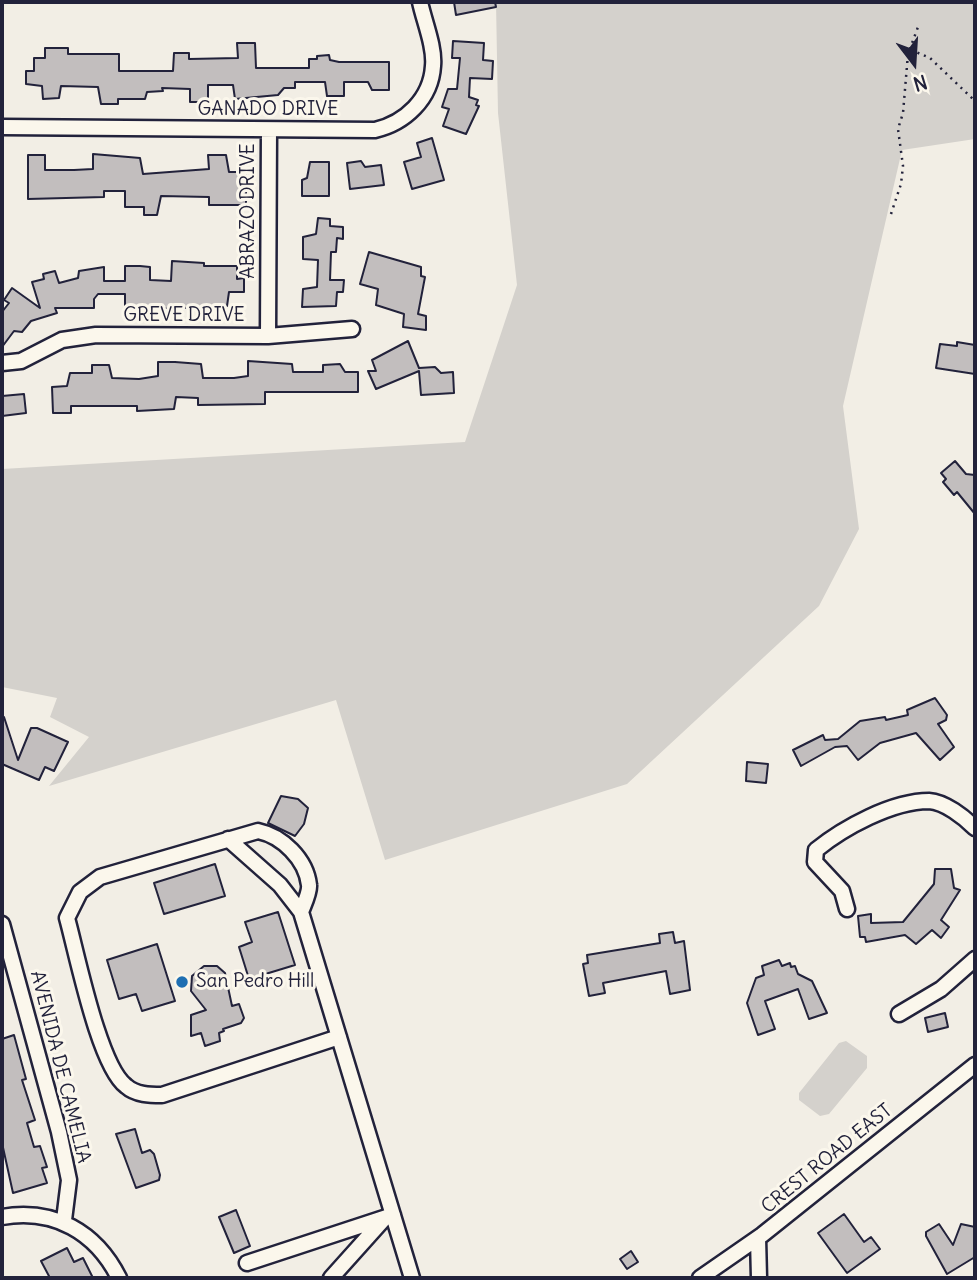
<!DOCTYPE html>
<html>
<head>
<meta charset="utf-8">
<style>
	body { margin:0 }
	#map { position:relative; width:977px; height:1280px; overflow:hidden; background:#f2eee5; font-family:Delius,sans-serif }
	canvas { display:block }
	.frame { position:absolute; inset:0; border:4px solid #22223b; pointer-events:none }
	.north { position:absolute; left:879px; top:28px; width:70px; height:70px; -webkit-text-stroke:5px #fbf7ec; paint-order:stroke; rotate:163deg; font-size:19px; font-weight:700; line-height:28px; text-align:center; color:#22223b }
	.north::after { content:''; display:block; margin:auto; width:24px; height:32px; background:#22223b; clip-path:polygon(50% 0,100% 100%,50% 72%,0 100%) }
</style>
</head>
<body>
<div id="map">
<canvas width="977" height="1280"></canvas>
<div class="frame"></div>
<div class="north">N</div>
</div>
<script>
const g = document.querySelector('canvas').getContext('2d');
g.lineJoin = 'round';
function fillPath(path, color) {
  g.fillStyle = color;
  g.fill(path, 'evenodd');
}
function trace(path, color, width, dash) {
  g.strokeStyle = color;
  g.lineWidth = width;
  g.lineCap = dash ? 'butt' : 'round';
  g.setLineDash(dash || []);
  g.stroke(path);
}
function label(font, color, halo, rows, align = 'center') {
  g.font = font + ' Delius,sans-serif';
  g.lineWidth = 6;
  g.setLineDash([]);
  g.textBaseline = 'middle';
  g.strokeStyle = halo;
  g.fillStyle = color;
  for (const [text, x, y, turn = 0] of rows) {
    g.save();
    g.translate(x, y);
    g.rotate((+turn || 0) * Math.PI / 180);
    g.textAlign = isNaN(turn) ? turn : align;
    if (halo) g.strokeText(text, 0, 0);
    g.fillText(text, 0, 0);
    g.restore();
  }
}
const green = new Path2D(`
	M496,2h479v137l-73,11 -59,256 16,123 -40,77 -192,178 -242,76 -49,-160 -287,86 40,-49 -39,-20 7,-19 -55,-11v-218l463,-27 52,-157 -19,-172z
	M846,1041l21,15v12l-38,46 -9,2 -21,-16v-7l40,-50z`);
const building = new Path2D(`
	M454,2h41l1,5 -40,8z
	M453,41l31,2 -1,17 10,1 -1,18 -22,-1 -1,19 9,3 -2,5 3,1 -13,28 -23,-8 6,-17 -7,-2 6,-18h9l3,-31h-8z
	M237,43h18l1,25h53v-9h8v-3l12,-1 1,5 9,2h50v28h-17l-4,-8h-24v14h-17l-2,-14h-30v6h-11l-6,7 -43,4 -2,-14h-25v17h-18v-13l-28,-1 1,3 -16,1 -2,7h-27v5h-17l-3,-17 -37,-1 -2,12 -16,1 -1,-13 -16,-2v-13h8v-13h11v-10h23v6h51v17h54l1,-18h15v6l49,-1z
	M432,138l12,42 -32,9 -8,-27 17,-5 -4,-14z
	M93,154l47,4 3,16 66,-5 -1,-14h18l3,17h17v33h-37v-8l-48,-1 -4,19h-13v-8h-19v-16h-21v6l-76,2v-44h17v15h29l19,-1z
	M361,161l4,6 16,-2 3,20 -34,4 -3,-26z
	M310,162h19v34h-27v-16l5,-2z
	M318,218l12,1v7l13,1v12l-6,-1 -1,14h-5l-1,28h14l-1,12h-6l-1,14 -34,1 1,-18 14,-2 1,-27 -15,-1v-22l13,-3z
	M369,252l52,15v9l4,1 -7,37 8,2v14l-23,-3 1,-13 -28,-9 2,-16 -18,-5z
	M172,261l32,2v3h33v13l7,-1v14h-15l-2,14 -69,3 -33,-3v-12h-27l-4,5v9h-39l2,5 -26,8 -9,11 -8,-1 -12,16v-35l7,-9 -5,-3 8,-12 28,20 -8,-26 12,-3 -1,-5 12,-3 4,12 19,-5 1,-7 25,-4v14h21v-15h15l10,1v13l21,1z
	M408,341l11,27 16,-1 6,6 12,-1 1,21 -33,2 -2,-24 -43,18 -8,-18h8l-4,-11z
	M957,342l18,3v29l-39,-6 4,-24 17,2z
	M248,361l44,3 1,8h30v-7l17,-1 5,8h13v20h-93v12l-67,1v-7l-22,-1 -2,12 -37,2v-5h-66v7h-18l-1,-26 15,-1 3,-13h22v-8h17l3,13 27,1 19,-3v-14h17l26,2 2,14h31l14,-2z
	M24,394l2,19 -24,3v-20z
	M955,461l11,13 9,1v39l-18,-22 -3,3 -11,-13 3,-3 -5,-6z
	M935,698l12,17 -1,5 -8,4 16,23 -14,13 -24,-27 -36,10 -22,17 -11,-14 -12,1 -34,19 -8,-16 30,-15 2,5 13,-1 22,-18 25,-4 1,3 22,-5 -1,-5z
	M2,717h2l14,43 13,-32h6l31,14 -14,29 -9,-4 -6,13 -37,-16z
	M747,762l21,2 -2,19 -20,-2z
	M281,796l17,3 10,9 -4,16 -9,12 -27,-13z
	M215,864l10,32 -61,18 -10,-31z
	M935,869h16l3,19 6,2 -19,30 8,7 -8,11 -9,-8 -16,14 -11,-9 -39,7 -1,-5h-5l-2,-21 13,-2v9l32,-1 31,-38z
	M278,912l17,53 -46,14 -10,-32 13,-5 -7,-20z
	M673,932l2,11 9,-2 6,49 -20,4 -4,-23 -63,12 2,10 -16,3 -6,-32 5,-1 -1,-8 73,-12 -1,-9z
	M157,944l18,57 -33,10 -6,-17 -17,5 -12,-39z
	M779,960l3,6 8,-3 1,4 4,-1 3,8 14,7 15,32 -18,6 -11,-30 -33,12 10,28 -17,6 -11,-32 9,-25 8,-3 -2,-9z
	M204,966h13l8,7 7,33 7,-2 5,14 -3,5 -18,6 1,2 -5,2 1,8 -15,5 -4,-13 -10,3v-21l15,-5 -15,-19 1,-15z
	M945,1013l3,14 -20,5 -3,-14z
	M14,1035l12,44 -4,1 13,40 -8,3 7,24 6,-1 7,21 -5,1 5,15 -34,10 -11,-50v-104z
	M135,1129l7,24 8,-3 4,4 6,21 -1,5 -23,8 -20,-54z
	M236,1210l14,36 -16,7 -15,-36z
	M844,1214l20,28 7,-5 9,12 -33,24 -29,-40z
	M939,1224l14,21 8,-21 14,3v30l-28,17 -21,-38v-4z
	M67,1248l7,14 9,-4 10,20h-43l-9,-17z
	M631,1251l7,11 -11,7 -7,-10z`);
const path = new Path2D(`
	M911,50l19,8 45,43
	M891,214l10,-30 2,-18 -5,-37 5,-16 5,-59 10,-27`);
const minor = new Path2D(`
	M2,127l373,3c30,-7 56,-31 58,-64 2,-19 -9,-45 -13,-64
	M268,336l1,-206
	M2,363l19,-2 41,-21 34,-5 172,1 84,-7
	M228,839l52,46 21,27 111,366
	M847,909l-5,-18 -27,-29 1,-12c27,-22 76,-49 113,-49 16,1 35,16 46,27
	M301,912c3,-8 9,-20 8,-27 -3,-26 -27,-49 -51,-54l-158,46 -20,15 -13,26c10,36 32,148 59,168 10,9 24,9 36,9l177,-58
	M2,924l57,208 10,48 -5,40
	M899,1014l42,-25 34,-30
	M2,1217c52,-9 94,15 117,61
	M758,1238l1,40
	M247,1263l146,-48
	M331,1278l52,-58
	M700,1278l62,-43 213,-170`);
const markers = [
	[182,982,7,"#1f6fb2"]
];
const streetNames = [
	["GANADO DRIVE",268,110],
	["ABRAZO DRIVE",249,211,-90],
	["GREVE DRIVE",184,316],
	["AVENIDA DE CAMELIA",60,1067,76],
	["CREST ROAD EAST",827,1159,-39]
];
const poiNames = [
	["San Pedro Hill",196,982]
];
fillPath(green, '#d4d1cc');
fillPath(building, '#c2bebe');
trace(building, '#22223b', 2);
trace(minor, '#22223b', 19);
trace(path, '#22223b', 2.5, [2, 5]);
trace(minor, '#fbf7ec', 14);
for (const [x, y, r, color] of markers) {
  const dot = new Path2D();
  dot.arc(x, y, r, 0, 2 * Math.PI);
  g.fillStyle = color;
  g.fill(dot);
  trace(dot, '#fbf7ec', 2.5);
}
label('19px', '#22223b', '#fbf7ec', streetNames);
label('19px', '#22223b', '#fbf7ec', poiNames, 'left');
</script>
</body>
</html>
